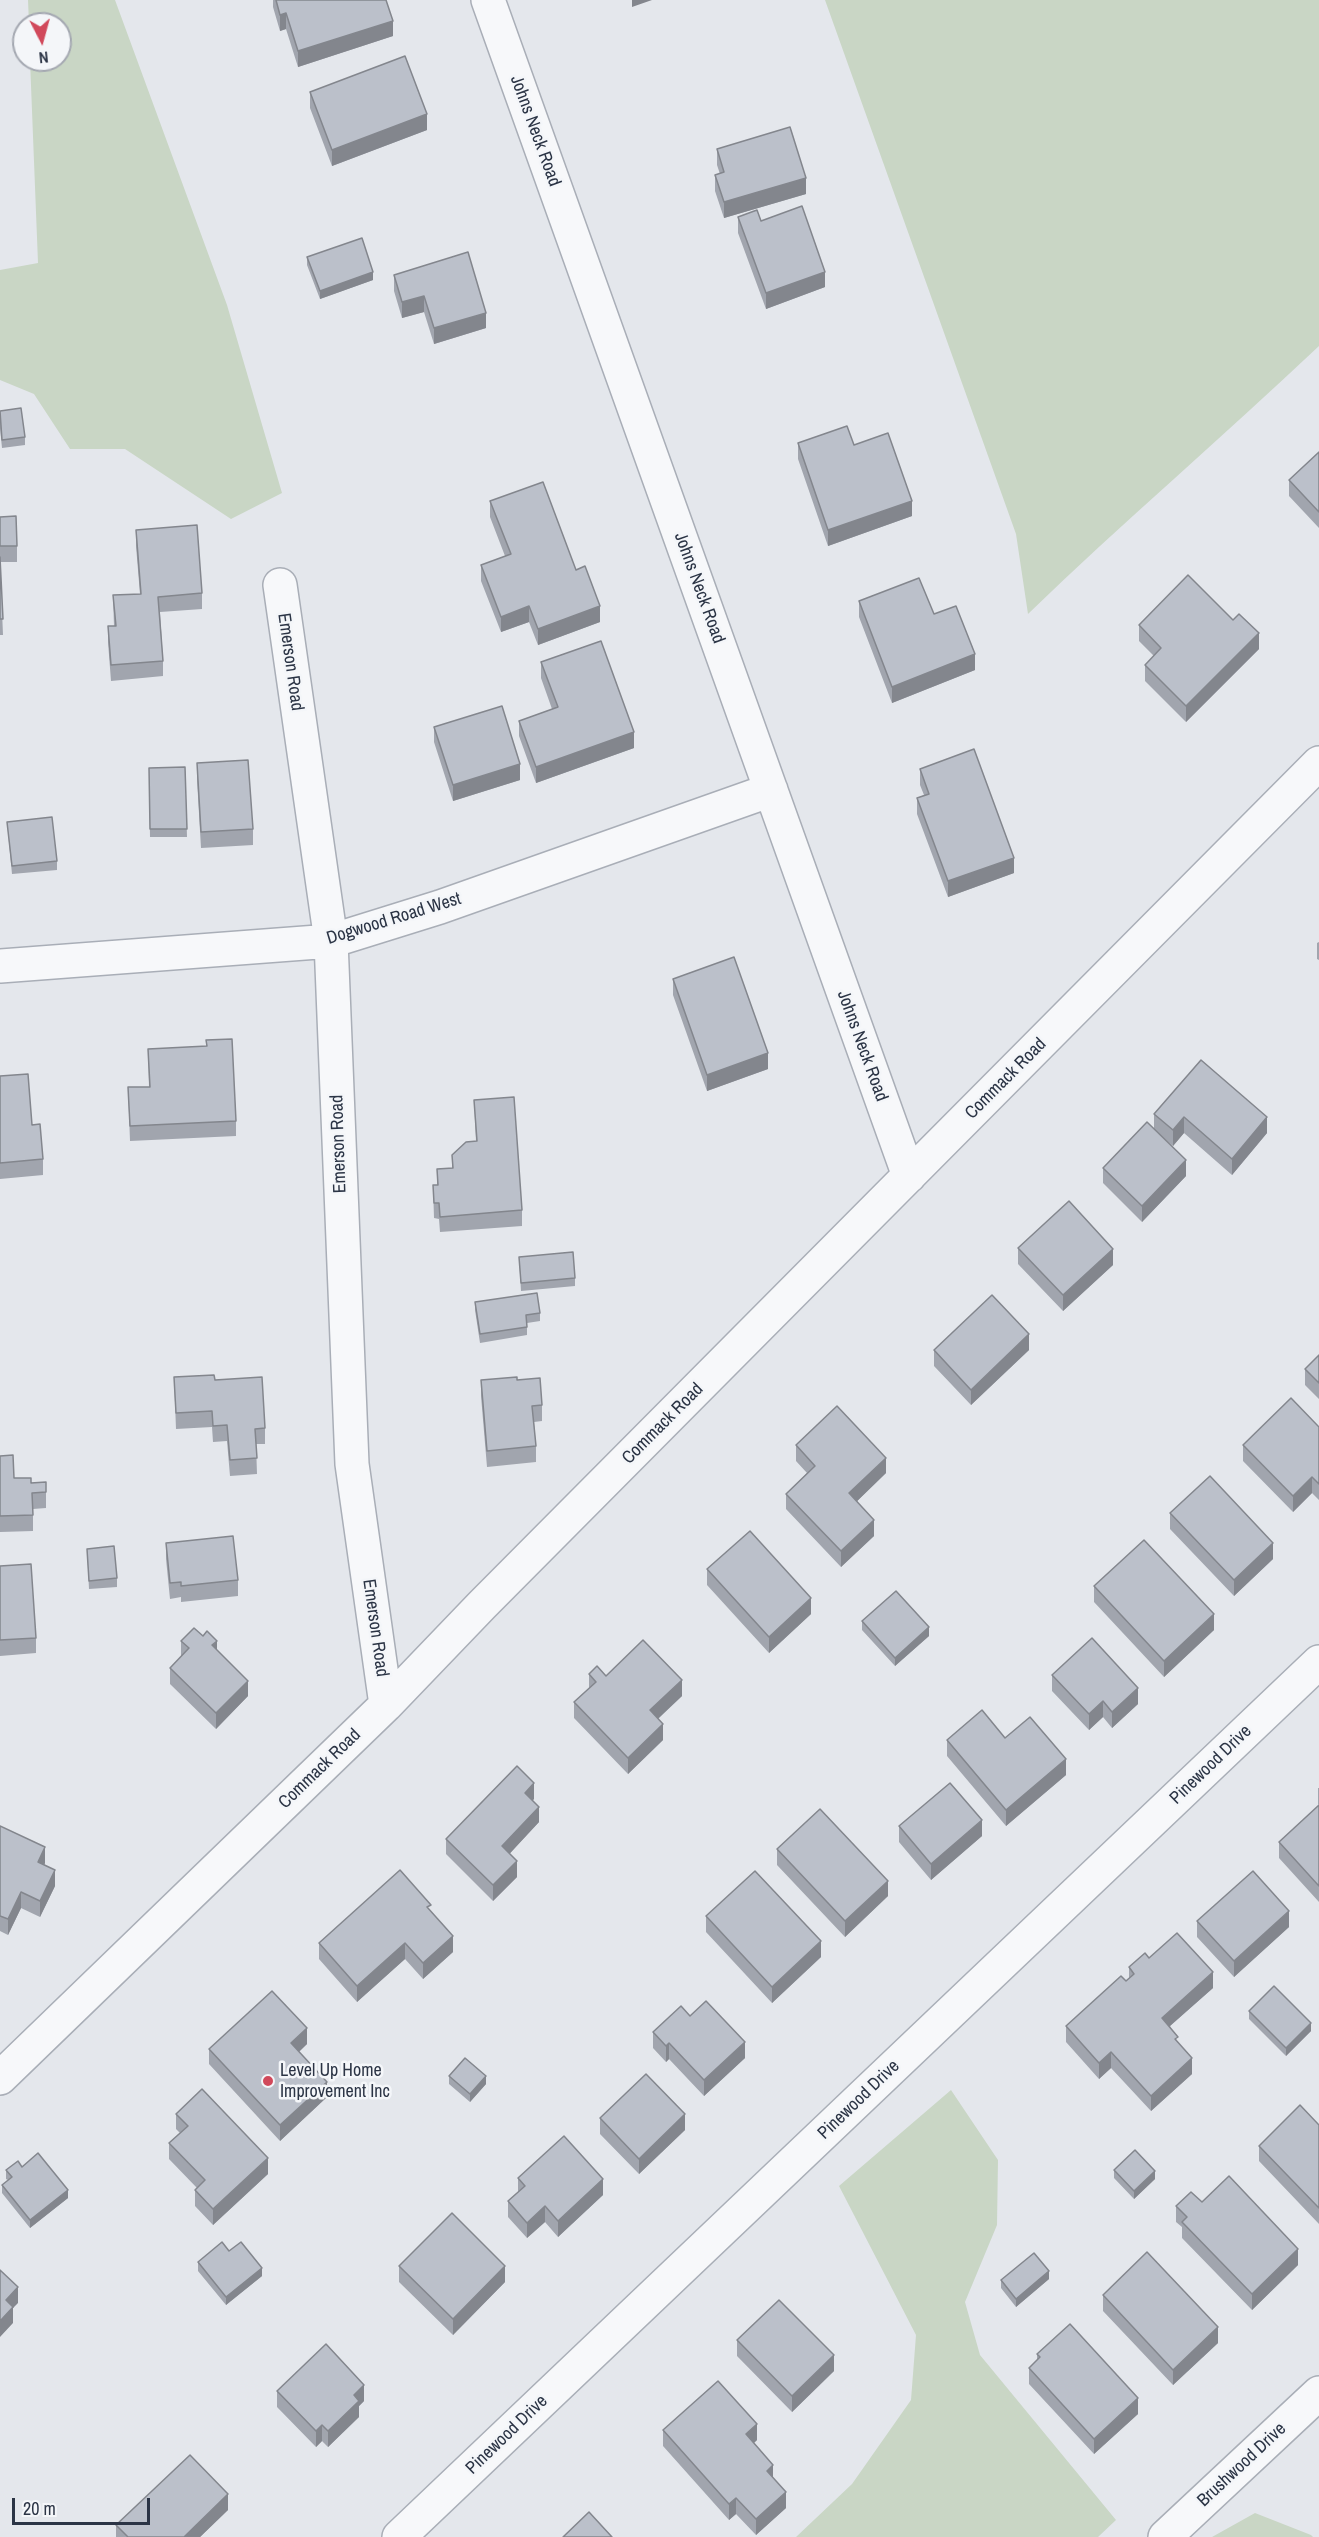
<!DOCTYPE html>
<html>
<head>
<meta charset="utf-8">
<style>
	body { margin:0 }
	#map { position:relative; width:1319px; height:2537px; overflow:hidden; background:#e4e7ec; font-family:"Archivo Narrow",sans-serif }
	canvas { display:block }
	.north { position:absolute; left:12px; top:12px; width:60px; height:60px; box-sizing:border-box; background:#f4f6f9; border:2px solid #a4a8b1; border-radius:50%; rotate:174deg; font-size:16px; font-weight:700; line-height:24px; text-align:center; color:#2b3445 }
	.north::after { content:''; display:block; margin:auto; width:21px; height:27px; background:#d1495b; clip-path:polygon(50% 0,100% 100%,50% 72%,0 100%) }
	.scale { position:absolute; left:12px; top:2498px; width:138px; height:27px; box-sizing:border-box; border:3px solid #2b3445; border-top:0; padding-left:8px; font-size:18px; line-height:21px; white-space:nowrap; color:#2b3445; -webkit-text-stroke:4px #f4f6f9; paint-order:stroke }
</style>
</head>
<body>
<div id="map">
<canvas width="1319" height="2537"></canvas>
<div class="north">N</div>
<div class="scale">20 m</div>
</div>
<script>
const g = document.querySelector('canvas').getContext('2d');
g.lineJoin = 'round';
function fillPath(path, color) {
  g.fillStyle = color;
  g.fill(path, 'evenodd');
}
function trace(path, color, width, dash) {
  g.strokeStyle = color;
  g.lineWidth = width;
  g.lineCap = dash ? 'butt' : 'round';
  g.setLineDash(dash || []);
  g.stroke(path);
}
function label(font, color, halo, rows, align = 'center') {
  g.font = font + ' "Archivo Narrow",sans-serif';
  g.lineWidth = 5;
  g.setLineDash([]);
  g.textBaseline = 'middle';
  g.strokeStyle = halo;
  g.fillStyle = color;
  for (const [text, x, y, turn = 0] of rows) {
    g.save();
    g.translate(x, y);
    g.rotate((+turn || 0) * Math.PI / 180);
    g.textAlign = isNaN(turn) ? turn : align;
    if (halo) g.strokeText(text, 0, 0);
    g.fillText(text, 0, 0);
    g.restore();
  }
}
const green = new Path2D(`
	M28,0h87l112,305 55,188 -51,26 -106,-70h-55l-36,-55 -34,-14v-110l38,-7 -8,-203h30v-36h-31z
	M825,0h494v346c-96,91 -196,176 -291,268l-12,-80z
	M951,2090l47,70 -1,65 -32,77 15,53 136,165 -18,17h-302l56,-53 59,-84 5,-65 -77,-149z
	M1255,2513l56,22 2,2h-101z`);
const minor = new Path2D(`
	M488,0l421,1176
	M280,585l51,356 21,523 34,241
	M0,966l331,-25 109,-34 331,-117
	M0,2078l386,-373 96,-100 837,-842
	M399,2537l920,-875
	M1165,2537l154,-144`);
const wall = new Path2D(`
	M273,0h113l7,36 -95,31 -12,-38 -6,2 -7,-24z
	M310,92l117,38 -95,36 -22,-58z
	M717,149l89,45 -82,24 -9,-27v-16l5,-1 -3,-9z
	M738,217l23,4 64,66 -59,22 -28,-76z
	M307,257l66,23 -53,19 -13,-34z
	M394,275l92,53 -52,16 -10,-32 -22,6 -8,-27z
	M0,411l25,26v8l-23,3 -2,-20z
	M798,443l56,2 58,71 -84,30 -30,-87z
	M1319,452v76l-30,-32v-16z
	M490,501l86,69 24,52 -62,23 -9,-23 -28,10 -20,-51v-16l24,-9 -15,-39z
	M0,517l17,29v16h-17l3,73h-3z
	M136,530l66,63v16l-42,3 3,49v15l-52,5 -3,-39v-16h6l-1,-31 27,-1 -4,-48z
	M859,601l75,13 41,56 -83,33 -33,-86z
	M1139,625l120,24 -73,73 -41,-41v-16l9,-9 -15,-15z
	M541,662l93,86 -98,35 -17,-47v-15l33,-12 -11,-31z
	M434,727l86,53 -67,21 -19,-59z
	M197,763l56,66v16l-52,3 -4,-69z
	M185,767l2,70h-37l-1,-69z
	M920,769l94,104 -66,24 -31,-83v-16l7,-3 -4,-10z
	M7,822l50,39v9l-45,4z
	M1319,942v18l-2,-1v-16z
	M673,979l95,90 -61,22 -34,-96z
	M206,1040l30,81v15l-106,5 -2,-54h21l-1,-38 58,-3z
	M1201,1060l66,73 -35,42 -48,-42 -11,13 -16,-13 29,43 -44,46 -39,-39v-15l51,-39v-15z
	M0,1076l32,49 11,34v16l-43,4z
	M474,1100l48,110v16l-82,6 -1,-13 -5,-1 -1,-33h4v-16l15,-1v-13l24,-14z
	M1018,1248l95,17 -50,46 -45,-47z
	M519,1257l56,21v8l-54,5z
	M475,1302l65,11v8l-13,2v12l-47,8 -5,-33z
	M934,1350h95l-58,55 -37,-39z
	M1319,1355v44l-14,-14v-16z
	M174,1377l41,3 50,48v16h-9l1,30 -27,2 -3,-35 -14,1 -1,-15 -36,2z
	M481,1380h36l25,25v16l-8,1 2,24v16l-49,5 -6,-71z
	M1319,1427v73l-7,-7 -19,19 -50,-51v-16z
	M796,1445l90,28 -29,28 17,35 -33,31 -55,-58v-15l21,-21 -11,-12z
	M0,1456l14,22 17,5 15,-1v26l-13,1v22l-33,1z
	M1170,1513l103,46 -39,37 -64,-67z
	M166,1543l72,37v16l-57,6v-5l-11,2 -4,-40z
	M87,1549l30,29v9l-28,2z
	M0,1566l36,72v15l-36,3z
	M707,1569l104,45 -42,39 -62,-68z
	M1094,1586l120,44 -50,47 -70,-75z
	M862,1621l67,15 -34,30 -33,-36z
	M181,1641l36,9 31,46 -32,33 -46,-45v-16l11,-11z
	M589,1674l17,2 76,20 -24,23 5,21 -35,34 -54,-56v-16l15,-14z
	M1052,1675l86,29 -26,24 -9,-11 -14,13 -37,-39z
	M1005,1738l61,37 -60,51 -59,-70v-16z
	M1318,1788h1v17l-1,-1z
	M534,1799l-1,1 6,22 -30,32 8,23 -24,24 -47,-47v-15z
	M1319,1805v97l-40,-44v-16z
	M0,1826l45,37 -1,2 11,21 -15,31 -19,-9 -13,27 -8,-4z
	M899,1826l83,10 -51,44 -32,-38z
	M777,1849l111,47 -43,41 -68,-72z
	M431,1912l22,40 -30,27 -18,-20 -48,43 -38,-43v-16z
	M706,1916l115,41 -49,46 -66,-71z
	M1197,1921l92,6 -55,50 -37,-40z
	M1149,1958l64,30 -43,38 8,17 14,31 -41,37 -40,-43 -12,11 -33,-37v-16l63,-48v-11z
	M1249,2011l62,20 -25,25 -37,-37z
	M690,2016l55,42 -41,38 -35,-37 -3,3 -13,-14v-16z
	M307,2044l-8,8 28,45 -47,44 -71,-77v-15z
	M449,2076l37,8 -16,18 -21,-18z
	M176,2114l92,60 -55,51 -18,-19v-16l2,-2 -28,-29v-16l11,-10 -4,-4z
	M600,2118l85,12 -46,44 -39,-40z
	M1319,2125v99l-60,-63v-15z
	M6,2170l62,28 -38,30 -28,-35v-8l6,-5 -2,-1z
	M1114,2170l41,9 -21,20 -20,-21z
	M518,2178l85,17 -45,42 -13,-15 -18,16 -19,-21v-16l10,-9z
	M1202,2202l96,63 -46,45 -70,-72v-11l-6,-5v-16z
	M229,2251l33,25 -36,29 -28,-34v-9z
	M399,2266l106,16 -52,53 -54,-53z
	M1049,2279l-33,28 -15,-19v-8z
	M1103,2295l115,48 -45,42 -70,-74z
	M737,2340l97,31 -42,41 -55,-56z
	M1037,2354l101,60 -44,40 -65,-70v-16l8,-7z
	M277,2391l87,10 -5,5v11l-31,30 -6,-6 -6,6 -39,-40z
	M663,2430l94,10 -3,3 19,35 13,30 -30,27 -20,-21 -7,6 -66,-74z
	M228,2510l-28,27h-84v-12z`);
const shadedWall = new Path2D(`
	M632,0h20l-20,7z
	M286,13v16l-6,2v-16z
	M393,21v15l-95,31v-16z
	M427,114v16l-95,36v-16z
	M806,178v16l-82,24v-16z
	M373,272v8l-53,19v-8z
	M825,272v15l-59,22v-16z
	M424,296v16l-22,6v-16z
	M486,313v15l-52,16v-16z
	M912,501v15l-84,30v-16z
	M529,606v16l-28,10v-15z
	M600,606v16l-62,23v-16z
	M1259,633v16l-73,73v-16z
	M975,654v16l-83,33v-16z
	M634,732v16l-98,35v-16z
	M520,764v16l-67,21v-16z
	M1014,858v15l-66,24v-16z
	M768,1053v16l-61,22v-16z
	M1184,1117v16l-11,13v-16z
	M1267,1117v16l-35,42v-16z
	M1186,1160v16l-44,46v-16z
	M1113,1249v16l-50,46v-16z
	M1029,1334v16l-58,55v-15z
	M886,1458v15l-37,36v-16z
	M1312,1477v16l-19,19v-16z
	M874,1520v16l-33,31v-16z
	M1273,1543v16l-39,37v-16z
	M811,1598v16l-42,39v-16z
	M1214,1614v16l-50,47v-16z
	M929,1627v9l-34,30v-8z
	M217,1641v16l-5,-12z
	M682,1680v16l-32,30v-16z
	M248,1681v15l-32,33v-16z
	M1138,1688v16l-26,24v-16z
	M1103,1701v16l-14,13v-16z
	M663,1724v16l-35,34v-16z
	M1066,1759v16l-60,51v-16z
	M534,1783v16l-9,10v-16z
	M539,1807v15l-37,40v-16z
	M982,1820v16l-51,44v-16z
	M45,1847v16l-7,14v-15z
	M517,1861v16l-24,24v-16z
	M55,1870v16l-15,31v-16z
	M888,1881v15l-43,41v-16z
	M21,1892v16l-13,27v-16z
	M1289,1911v16l-55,50v-16z
	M453,1936v16l-30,27v-16z
	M821,1941v16l-49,46v-16z
	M405,1943v16l-48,43v-16z
	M1213,1972v16l-51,45v-15z
	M1311,2023v8l-25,25v-8z
	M307,2028v16l-16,15v-16z
	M745,2042v16l-41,38v-16z
	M669,2043v16l-3,3v-16z
	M1111,2052v16l-12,11v-16z
	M1192,2058v16l-41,37v-15z
	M486,2076v8l-16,18v-8z
	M327,2082v15l-47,44v-16z
	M685,2114v16l-46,44v-15z
	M268,2158v16l-55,51v-16z
	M1155,2171v8l-21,20v-8z
	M603,2179v16l-45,42v-16z
	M68,2190v8l-38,30v-8z
	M545,2206v16l-18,16v-15z
	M1298,2249v16l-46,45v-16z
	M505,2266v16l-52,53v-16z
	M262,2268v8l-36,29v-8z
	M1049,2271v8l-33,28v-8z
	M18,2287v16l-5,5v15l-13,14v-16l6,-21z
	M1218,2327v16l-45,42v-15z
	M834,2355v16l-42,41v-16z
	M364,2385v16l-5,5v11l-31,30v-16l26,-36z
	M1138,2398v16l-44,40v-15z
	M757,2424v16l-11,10v-16z
	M322,2425v16l-6,6v-16z
	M773,2465v15l-6,-9z
	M786,2492v16l-30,27v-16z
	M228,2494v16l-28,27h-16z
	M736,2498v16l-7,6v-16z`);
const building = new Path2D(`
	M276,0h110l7,21 -95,30 -12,-38 -6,2z
	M405,56l22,58 -95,36 -22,-58z
	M790,127l16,51 -82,24 -9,-27 9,-3 -7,-23z
	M802,206l23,66 -59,21 -28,-76 19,-7 4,11z
	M362,238l11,34 -53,19 -13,-34z
	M468,252l18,61 -52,15 -10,-32 -22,6 -8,-27z
	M21,408l4,29 -23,3 -2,-29z
	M847,426l7,19 34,-12 24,68 -84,29 -30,-87z
	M1319,452v60l-30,-32z
	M543,482l33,88 9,-4 15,40 -62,23 -9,-23 -28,11 -20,-52 30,-11 -21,-53z
	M16,516l1,30h-17v-29z
	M197,525l5,68 -44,4 5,64 -52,4 -3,-39h8l-3,-31 28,-1 -5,-64z
	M0,557l3,62h-3z
	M1188,575l45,45 6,-6 20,19 -73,73 -41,-41 16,-17 -22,-23z
	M919,578l15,36 22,-8 19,48 -83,33 -33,-86z
	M601,641l33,91 -98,35 -17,-46 39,-14 -17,-45z
	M502,706l18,58 -67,21 -19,-58z
	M974,749l40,109 -66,23 -31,-83 12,-4 -9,-25z
	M248,760l5,69 -52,3 -4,-69z
	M185,767l2,62h-37l-1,-61z
	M52,817l5,44 -45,5 -5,-44z
	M734,957l34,96 -61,22 -34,-96z
	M232,1039l4,82 -106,5 -2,-39h22l-2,-38 59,-3 -1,-6z
	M1201,1060l66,57 -35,42 -48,-42 -11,13 -19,-16z
	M28,1074l4,51 8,-1 3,35 -43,4v-87z
	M514,1097l8,113 -82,7 -1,-14h-5l-1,-18h5l-1,-16 16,-1 -1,-13 14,-13 11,-1 -3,-41z
	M1147,1122l39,38 -44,46 -39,-38z
	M1069,1201l44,48 -50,46 -45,-47z
	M573,1252l2,26 -54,5 -2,-26z
	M537,1293l3,20 -14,2 1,12 -47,7 -5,-32z
	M992,1295l37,39 -58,56 -37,-40z
	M1319,1355v28l-14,-14z
	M214,1375l1,5 47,-3 3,51 -10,1 2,29 -27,2 -3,-35 -14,1 -1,-15 -36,2 -2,-36z
	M517,1377v3l23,-2 2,27 -10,1 4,40 -49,5 -6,-71z
	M1291,1398l28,29v57l-7,-7 -19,19 -50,-51z
	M837,1406l49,52 -37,35 25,27 -33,31 -55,-57 29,-28 -19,-21z
	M13,1455l1,23h17v5l15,-1v10l-14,1 1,22 -33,1v-60z
	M1210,1476l63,67 -39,37 -64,-67z
	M750,1531l61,67 -42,39 -62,-68z
	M233,1536l5,44 -57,6v-4l-11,1 -4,-40z
	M1144,1540l70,74 -50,47 -70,-75z
	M114,1546l3,32 -28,3 -2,-32z
	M31,1564l5,74 -36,2v-74z
	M896,1591l33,36 -34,31 -33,-37z
	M194,1628l9,8 4,-5 10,10 -5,4 36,36 -32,32 -46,-45 19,-20 -8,-7z
	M1092,1638l46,50 -26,24 -9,-11 -14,13 -37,-39z
	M643,1640l39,40 -32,30 13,14 -35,34 -54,-56 22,-20 -7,-8 8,-8 9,10z
	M982,1710l23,28 25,-21 36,42 -60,51 -59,-70z
	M517,1766l17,17 -9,10 14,14 -37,39 15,15 -24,24 -47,-46z
	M950,1783l32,37 -51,44 -32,-38z
	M1319,1805v81l-40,-44z
	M820,1809l68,72 -43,40 -68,-72z
	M0,1826l45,21 -7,15 17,8 -15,31 -19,-9 -13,27 -8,-3z
	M400,1870l31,35 -4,2 26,29 -30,27 -18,-20 -48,43 -38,-43z
	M755,1871l66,70 -49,46 -66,-71z
	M1253,1871l36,40 -55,50 -37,-40z
	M1177,1933l36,39 -51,46 16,19 -3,2 17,19 -41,38 -40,-44 -12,11 -33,-37 55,-50 5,5 8,-7 -5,-7 16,-14 4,5z
	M1274,1986l37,37 -25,25 -37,-37z
	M272,1991l35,37 -16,15 36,39 -47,43 -71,-76z
	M706,2001l39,41 -41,38 -35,-37 -3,3 -13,-14 28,-26 9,10z
	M465,2058l21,18 -16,18 -21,-18z
	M646,2074l39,40 -46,45 -39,-41z
	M202,2089l66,69 -55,51 -18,-19 10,-10 -36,-37 19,-17 -12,-12z
	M1300,2105l19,20v83l-60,-62z
	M564,2136l39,43 -45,42 -13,-15 -18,17 -19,-22 17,-15 -7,-8z
	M1135,2150l20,21 -21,20 -20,-21z
	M38,2153l30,37 -38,30 -28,-35 10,-8 -6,-7 12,-9 4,6z
	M1229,2176l69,73 -46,45 -70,-72 5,-5 -11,-11 15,-14 11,10z
	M452,2213l53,53 -52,53 -54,-53z
	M222,2242l7,9 12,-9 21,26 -36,29 -28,-35z
	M1147,2252l71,75 -45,43 -70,-75z
	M1034,2253l15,18 -33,28 -15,-19z
	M0,2270l18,17 -12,13 7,7 -13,14z
	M779,2300l55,55 -42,41 -55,-56z
	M1070,2324l68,74 -44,41 -65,-71 11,-11 -3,-3z
	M326,2344l38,41 -10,10 5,6 -31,30 -6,-6 -6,6 -39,-40z
	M718,2381l39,43 -11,10 27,31 -6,6 19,21 -30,27 -20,-21 -7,6 -66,-74z
	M190,2455l38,39 -44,43h-56l-12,-12z
	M589,2512l23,25h-49z`);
const markers = [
	[268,2081,6,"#d1495b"]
];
const streetNames = [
	["Johns Neck Road",535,131,70],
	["Johns Neck Road",699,588,70],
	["Emerson Road",290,662,82],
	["Dogwood Road West",394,919,-17],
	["Johns Neck Road",862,1046,70],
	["Commack Road",1006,1079,-45],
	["Emerson Road",339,1144,-92],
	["Commack Road",663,1424,-45],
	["Emerson Road",375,1628,82],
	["Pinewood Drive",1211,1765,-44],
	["Commack Road",320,1769,-44],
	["Pinewood Drive",859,2100,-44],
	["Pinewood Drive",507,2435,-44],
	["Brushwood Drive",1242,2465,-43]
];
const poiNames = [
	["Level Up Home",280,2071],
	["Improvement Inc",280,2092]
];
fillPath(green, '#c9d6c5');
trace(minor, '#a9aeb7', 36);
trace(minor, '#f7f8fa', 33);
fillPath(wall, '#a1a5ae');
fillPath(shadedWall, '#83868d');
fillPath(building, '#bbc0ca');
trace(building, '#83868d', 1.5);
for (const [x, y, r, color] of markers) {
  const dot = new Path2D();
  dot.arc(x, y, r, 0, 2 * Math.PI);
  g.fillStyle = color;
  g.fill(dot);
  trace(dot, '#f4f6f9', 2);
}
label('18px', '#2b3445', '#f4f6f9', streetNames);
label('18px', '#2b3445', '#f4f6f9', poiNames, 'left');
</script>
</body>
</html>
